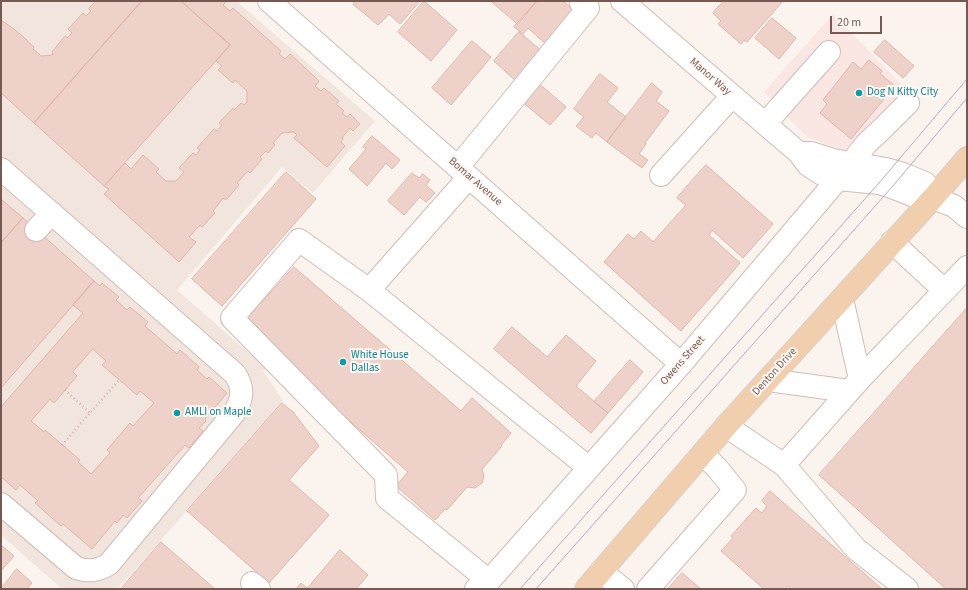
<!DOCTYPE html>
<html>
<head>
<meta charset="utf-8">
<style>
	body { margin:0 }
	#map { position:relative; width:968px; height:590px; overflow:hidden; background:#fbf4ee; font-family:"Source Sans 3",sans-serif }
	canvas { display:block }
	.frame { position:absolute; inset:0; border:2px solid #755952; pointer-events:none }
	.scale { position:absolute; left:830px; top:16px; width:52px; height:18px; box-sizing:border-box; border:2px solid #755952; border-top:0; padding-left:5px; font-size:12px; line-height:14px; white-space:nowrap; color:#755952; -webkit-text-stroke:3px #fef8f4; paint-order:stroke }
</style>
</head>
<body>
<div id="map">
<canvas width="968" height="590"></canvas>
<div class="frame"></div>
<div class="scale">20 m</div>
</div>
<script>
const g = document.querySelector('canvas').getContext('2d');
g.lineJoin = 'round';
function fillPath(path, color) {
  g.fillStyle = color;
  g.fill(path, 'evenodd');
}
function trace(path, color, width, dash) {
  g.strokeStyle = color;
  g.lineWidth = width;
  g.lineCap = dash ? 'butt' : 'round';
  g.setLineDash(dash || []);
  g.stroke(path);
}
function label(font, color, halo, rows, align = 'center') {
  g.font = font + ' "Source Sans 3",sans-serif';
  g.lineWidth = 4;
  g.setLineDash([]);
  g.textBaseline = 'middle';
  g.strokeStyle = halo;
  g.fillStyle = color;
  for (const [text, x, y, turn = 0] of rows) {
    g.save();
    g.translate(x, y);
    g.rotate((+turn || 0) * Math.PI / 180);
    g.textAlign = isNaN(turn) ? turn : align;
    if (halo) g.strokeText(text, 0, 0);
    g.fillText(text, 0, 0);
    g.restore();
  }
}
const residential = new Path2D(`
	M1,1h235l139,120 -62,72 -31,-26 -105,123 89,78 -3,3 20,30 -165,188h-56l-61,-54z`);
const commercial = new Path2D(`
	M833,14l73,75 -62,62 -37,-14 -43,-45z`);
const building = new Path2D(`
	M96,1h46l-108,122 -33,-30v-73l13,9 13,11v1l7,6 -1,2 8,7 11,-1 1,-2 -1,-1 13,-16 2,2 5,-5 -4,-4 15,-16 3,3 5,-5 -2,-2z
	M142,1h39l49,44 -126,141 -70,-63z
	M181,1h46l-4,4 7,6 3,-3 48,43 -2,3 6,5 5,-5 29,27 -4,5 6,5 3,-3 15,13 -3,3 8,7 -2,2 5,4 3,-3 10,10 -7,7 -3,-3 -8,10 1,1 -2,3 4,4 -18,21 -33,-29 3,-3 -3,-3 -12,1 -9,10 2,2 -7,8 -2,-2 -6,6 2,2 -12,14 -2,-2 -11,12 2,2 -13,15 -3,-2 -10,13 2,2 -13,14 -2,-2 -11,12 7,5 -17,20 -75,-68 5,-5 -5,-3 21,-23 6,6 12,-14 16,14 -3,3 10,9h10l8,-9 -5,-4 14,-15 3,2 4,-5 -3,-2 17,-19 3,2 5,-6 -3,-2 14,-15 1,2 7,-7 3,2 3,-3v-11l-12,-11 -2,3 -15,-13 4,-4 -6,-5 14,-16z
	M356,1h64l-20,23 -11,-10 -11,11 -25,-21z
	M424,1l33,29 -26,31 -33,-29z
	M491,1h46l-19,23z
	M537,1h26l14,12 -29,33 -20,-18 -5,6 -9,-7z
	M724,1h59l-36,41 -3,-2 -3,4 -23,-20 3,-3 -8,-8z
	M772,18l24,20 -17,21 -24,-21z
	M519,32l25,21 -26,30 -24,-22z
	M885,40l29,26 -11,12 -29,-26z
	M472,41l19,16 -40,48 -19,-17z
	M869,60l13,11 -2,3 15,12 -44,53 -31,-26 7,-9 -4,-4 30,-38 8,7z
	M600,74l18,14 -11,14 19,15 -19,25 -11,-9 -4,5 -16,-12 8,-9 -10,-8z
	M536,81l30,26 -16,18 -30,-25z
	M652,83l10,9 -6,9 13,10 -24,32 1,1 -7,10 9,6 -6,8 -35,-26z
	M372,136l28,24 -8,9 -6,-6 -19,23 -18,-17 17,-20 -3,-2z
	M706,165l67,59 -30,34 -31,-28 -3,5 31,28 -59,68 -77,-69 24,-28 6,5 7,-8 12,11 33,-37 -9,-7z
	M286,172l30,27 -94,107 -30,-27z
	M412,173l7,5 4,-4 7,6 -4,5 9,8 -9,9 -6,-5 -16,18 -16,-14z
	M1,199l22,19 -22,25z
	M23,218l71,63 -93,107v-145z
	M294,267l167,144 11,-13 39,35 -10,12 1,1 -20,23 2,7 -2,7 -7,5 -8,-1 -20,23 -2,-1 -10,11 -39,-34 12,-14 -167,-146z
	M94,281l6,5 2,-3 17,14 -3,3 11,10 3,-3 18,15 -3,4 32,28 3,-4 19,17 -2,3 10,9 2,-2 18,16 -22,26 1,2 -7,7 4,3 -14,17 -4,-3 -47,53 4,3 -15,17 -4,-3 -6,8 -2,-2 -23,28 -29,-25 -2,2 -26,-23 3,-2 -18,-16 -4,5 -15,-13v-70l82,-94 -10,-8zM93,349l13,12 -4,4 35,30 3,-4 14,12 -21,23 -3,-3 -23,27 3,3 -19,21 -13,-12 2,-2 -35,-30 -1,2 -13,-11 19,-22 4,4 23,-27 -4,-4z
	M967,308v281h-21l-127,-114z
	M512,327l35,30 19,-22 30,26 -20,25 32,27 -17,20 -97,-84z
	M630,360l13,12 -35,41 -14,-11z
	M282,403l11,9 26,34 -30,34 40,35 -60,68 -82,-72z
	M770,491l112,98h-90l-4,-3 -3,3h-21l-43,-38 12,-13 -2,-2 25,-28 6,5 5,-7 -5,-5z
	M161,542l54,47h-94z
	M1,545l13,11 -13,15z
	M340,550l28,25 -12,14h-60l5,-6 6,5z
	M17,569l15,14 -5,6h-26z
	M682,573l19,16h-33z`);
const path = new Path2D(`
	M65,390l25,23
	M62,445l57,-65`);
const minor = new Path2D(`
	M269,1l412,363
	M622,1l177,152 9,12 14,9 16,5 41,4 13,4 25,10 16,1 21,8 13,11
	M765,124l64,-72
	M799,153h12l22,7 53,9 17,5 22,9 8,15
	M458,167l130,-159 -7,-5 2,-2
	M1,169l234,205c9,14 8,25 -1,39l-125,151c-11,7 -20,8 -33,4l-75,-64
	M661,175l71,-79
	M469,177l-100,113 220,178
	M36,230l16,-17
	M892,242l52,48
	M369,290l-70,-50 -67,78 154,157 1,23 102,83
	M842,299l18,80
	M768,380l81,11
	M726,426l58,39 72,84 51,40
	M784,465l76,-86 107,-112
	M601,571l22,18
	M252,583l7,6
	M476,589l13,-8 192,-217 157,-185 29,-36 17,-16 24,-24
	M648,589l87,-99 -18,-22 -14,-14`);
const major = new Path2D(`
	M586,589l140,-163 207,-228 34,-40`);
const tram = new Path2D(`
	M520,589l359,-406 88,-104
	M536,589l356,-402 75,-89`);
const markers = [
	[859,93,4,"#0f9aa8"],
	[343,362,4,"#0f9aa8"],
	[177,413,4,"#0f9aa8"]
];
const streetNames = [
	["Manor Way",710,77,41],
	["Bomar Avenue",475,182,41],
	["Owens Street",683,361,-49],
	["Denton Drive",775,372,-48]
];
const cultureNames = [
	["Dog N Kitty City",867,93],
	["White House",351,356],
	["Dallas",351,369],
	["AMLI on Maple",185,413]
];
fillPath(residential, '#f2e5dd');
fillPath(commercial, '#fae6e3');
fillPath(building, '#eed1c8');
trace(building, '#dfb6aa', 1);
trace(minor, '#cfbdb6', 24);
trace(major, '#d8d1cf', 24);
trace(path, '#d3b4aa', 2.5, [1, 3]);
trace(minor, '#fff', 22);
trace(major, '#f1ceae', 22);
trace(tram, '#b5abc5', 1);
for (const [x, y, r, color] of markers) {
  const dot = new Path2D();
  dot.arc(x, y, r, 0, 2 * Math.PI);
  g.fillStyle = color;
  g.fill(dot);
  trace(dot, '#fef8f4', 1.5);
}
label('11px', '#755952', '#fef8f4', streetNames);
label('11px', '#0d838f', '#fef8f4', cultureNames, 'left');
</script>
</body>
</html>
